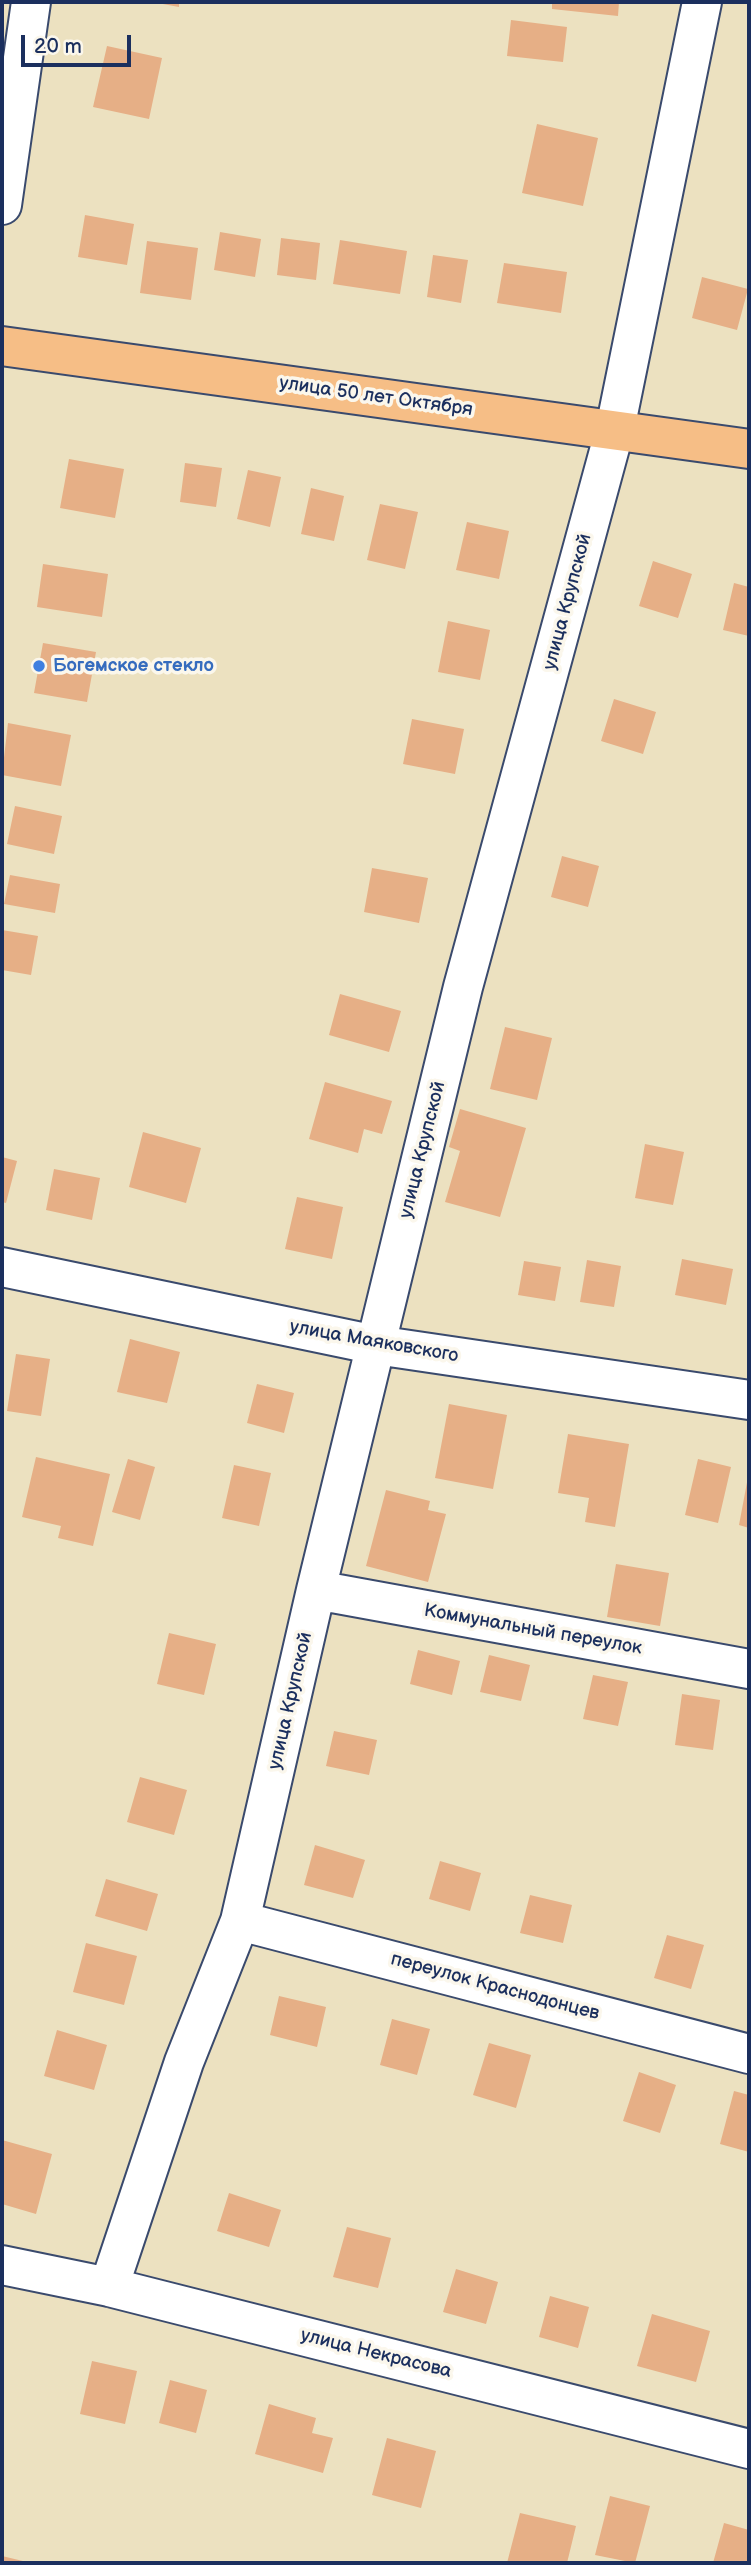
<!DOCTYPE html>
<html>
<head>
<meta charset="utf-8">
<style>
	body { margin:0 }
	#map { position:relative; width:751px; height:2565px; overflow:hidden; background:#ece1c0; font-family:"Balsamiq Sans",sans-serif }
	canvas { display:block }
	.frame { position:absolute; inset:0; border:4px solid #1b2f5e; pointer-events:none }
	.scale { position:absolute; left:21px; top:35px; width:110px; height:32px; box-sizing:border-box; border:4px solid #1b2f5e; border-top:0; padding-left:9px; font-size:21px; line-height:24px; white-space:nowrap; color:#1b2f5e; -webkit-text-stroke:5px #fbf7ec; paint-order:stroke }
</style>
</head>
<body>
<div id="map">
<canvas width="751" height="2565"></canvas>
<div class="frame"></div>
<div class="scale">20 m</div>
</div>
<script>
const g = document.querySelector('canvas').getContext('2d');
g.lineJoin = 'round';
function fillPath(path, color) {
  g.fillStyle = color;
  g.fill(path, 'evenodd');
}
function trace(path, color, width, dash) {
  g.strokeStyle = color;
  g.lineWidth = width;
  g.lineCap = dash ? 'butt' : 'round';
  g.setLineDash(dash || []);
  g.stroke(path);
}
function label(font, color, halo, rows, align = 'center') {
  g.font = font + ' "Balsamiq Sans",sans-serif';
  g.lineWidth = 7;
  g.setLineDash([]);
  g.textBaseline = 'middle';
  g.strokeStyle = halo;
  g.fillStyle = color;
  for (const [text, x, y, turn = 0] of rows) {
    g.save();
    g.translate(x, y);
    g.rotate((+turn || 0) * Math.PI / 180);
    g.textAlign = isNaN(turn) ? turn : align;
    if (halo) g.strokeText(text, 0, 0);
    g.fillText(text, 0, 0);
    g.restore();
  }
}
const building = new Path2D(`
	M152,2h27v5z
	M552,2h67l-1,14 -66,-7z
	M511,20l56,7 -4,35 -56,-6z
	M107,46l55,12 -13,61 -56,-12z
	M537,124l61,14 -15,68 -61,-13z
	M85,215l49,9 -7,41 -49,-8z
	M220,232l41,7 -6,38 -41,-7z
	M281,238l39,5 -4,37 -39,-5z
	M340,240l67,11 -7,43 -67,-10z
	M147,241l51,7 -7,52 -51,-7z
	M433,255l35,5 -7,43 -34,-6z
	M504,263l63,9 -6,41 -64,-10z
	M702,277l46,12 -11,41 -45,-12z
	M69,459l55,10 -9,49 -55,-10z
	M185,463l37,5 -6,39 -36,-5z
	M248,470l33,7 -11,50 -33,-8z
	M311,488l33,8 -10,45 -33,-7z
	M380,504l38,8 -13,57 -38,-9z
	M467,522l42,9 -10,48 -43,-9z
	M653,561l39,13 -14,44 -39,-12z
	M43,564l65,10 -6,43 -65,-10z
	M734,583l15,4v49l-26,-6z
	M448,621l42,9 -10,50 -42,-8z
	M43,643l53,9 -9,50 -53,-9z
	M614,699l42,13 -13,42 -42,-13z
	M412,719l52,10 -9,45 -52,-10z
	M8,723l63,12 -10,51 -59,-11z
	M15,806l47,10 -8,38 -47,-10z
	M562,856l37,10 -11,41 -37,-10z
	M372,868l56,10 -9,45 -55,-11z
	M10,875l50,9 -5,29 -51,-9z
	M2,930l36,6 -7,39 -29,-5z
	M340,994l61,17 -12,41 -60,-17z
	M505,1027l47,11 -15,62 -47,-11z
	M325,1082l67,19 -10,33 -18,-5 -6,24 -49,-14z
	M460,1109l66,19 -26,89 -55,-15 15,-51 -11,-4z
	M143,1132l58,16 -15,55 -57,-16z
	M645,1144l39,8 -11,53 -38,-7z
	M2,1157l15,4 -11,42 -4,-1z
	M54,1169l46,9 -8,42 -46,-10z
	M297,1197l46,10 -11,52 -47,-10z
	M682,1259l51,10 -7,36 -51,-10z
	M587,1260l34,6 -7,41 -34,-5z
	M524,1261l37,6 -6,34 -37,-6z
	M130,1339l50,13 -13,51 -50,-11z
	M16,1354l34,5 -9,57 -34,-5z
	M257,1384l37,9 -10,40 -37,-10z
	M449,1404l58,11 -14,74 -58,-11z
	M568,1434l61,10 -14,83 -30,-5 4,-24 -31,-5z
	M36,1457l74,17 -17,72 -35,-8 3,-12 -39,-9z
	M128,1459l27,8 -15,53 -28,-8z
	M698,1459l33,8 -13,56 -33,-8z
	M234,1465l37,8 -12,53 -37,-8z
	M748,1477l1,1v50l-10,-3z
	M386,1490l44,11 -2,9 18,4 -18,68 -62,-16z
	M616,1564l53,9 -9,53 -53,-9z
	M169,1633l47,11 -12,51 -47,-11z
	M418,1650l42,11 -8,34 -42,-11z
	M489,1655l41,10 -9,36 -41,-9z
	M593,1675l35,7 -10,44 -35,-7z
	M682,1694l38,6 -7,50 -38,-5z
	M334,1731l43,9 -8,35 -43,-9z
	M140,1777l47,13 -13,45 -47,-13z
	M315,1845l50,15 -12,38 -49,-13z
	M440,1861l41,12 -11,38 -41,-12z
	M106,1879l52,15 -11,37 -52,-15z
	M530,1895l42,10 -9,38 -43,-10z
	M667,1935l37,10 -13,44 -37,-11z
	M86,1943l51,13 -13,49 -51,-13z
	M279,1996l47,11 -9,40 -47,-12z
	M392,2019l38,10 -13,46 -37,-10z
	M57,2030l50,15 -13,45 -50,-14z
	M489,2043l42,12 -15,53 -43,-13z
	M639,2072l37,13 -16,48 -37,-12z
	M734,2091l15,4v57l-29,-8z
	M2,2140l50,14 -16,60 -34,-10z
	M229,2193l52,17 -12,37 -52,-16z
	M347,2227l44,11 -13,50 -45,-11z
	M456,2269l42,13 -12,42 -43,-12z
	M550,2296l39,11 -11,41 -39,-11z
	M652,2314l58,17 -14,51 -59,-16z
	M92,2361l45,10 -12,53 -45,-10z
	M170,2380l37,10 -11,43 -37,-10z
	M269,2404l47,14 -4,15 21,5 -10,35 -68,-19z
	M387,2438l49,13 -15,57 -49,-13z
	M610,2496l40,10 -15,57 -40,-8z
	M520,2513l56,13 -9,37h-60z
	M724,2523l25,7v33h-36z
	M2,2556l25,6v1h-25z`);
const minor = new Path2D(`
	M2,205l29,-203
	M2,1267l374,78 373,55
	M316,1590l433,79
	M240,1921l509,133
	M2,2265l107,22 640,162
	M109,2287l75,-225 56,-141 76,-331 147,-603 152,-558 87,-427`);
const major = new Path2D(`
	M2,346l747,103`);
const markers = [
	[39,666,7,"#3f7fe0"]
];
const streetNames = [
	["улица 50 лет Октября",376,397,8],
	["улица Крупской",568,602,-75],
	["улица Крупской",423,1150,-76],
	["улица Маяковского",374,1342,10],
	["Коммунальный переулок",533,1630,10],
	["улица Крупской",291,1701,-77],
	["переулок Краснодонцев",495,1987,15],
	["улица Некрасова",376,2354,14]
];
const shopNames = [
	["Богемское стекло",53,666]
];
fillPath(building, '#e6af86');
trace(minor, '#3a4a6d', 42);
trace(major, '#3a4a6d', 42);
trace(minor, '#fff', 38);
trace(major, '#f6be86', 38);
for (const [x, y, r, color] of markers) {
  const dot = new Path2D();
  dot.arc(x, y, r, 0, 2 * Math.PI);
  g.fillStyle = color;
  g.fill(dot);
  trace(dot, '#fbf7ec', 2.5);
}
label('19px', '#1b2f5e', '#fbf7ec', streetNames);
label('bold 19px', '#366cbe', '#fbf7ec', shopNames, 'left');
</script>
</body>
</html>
